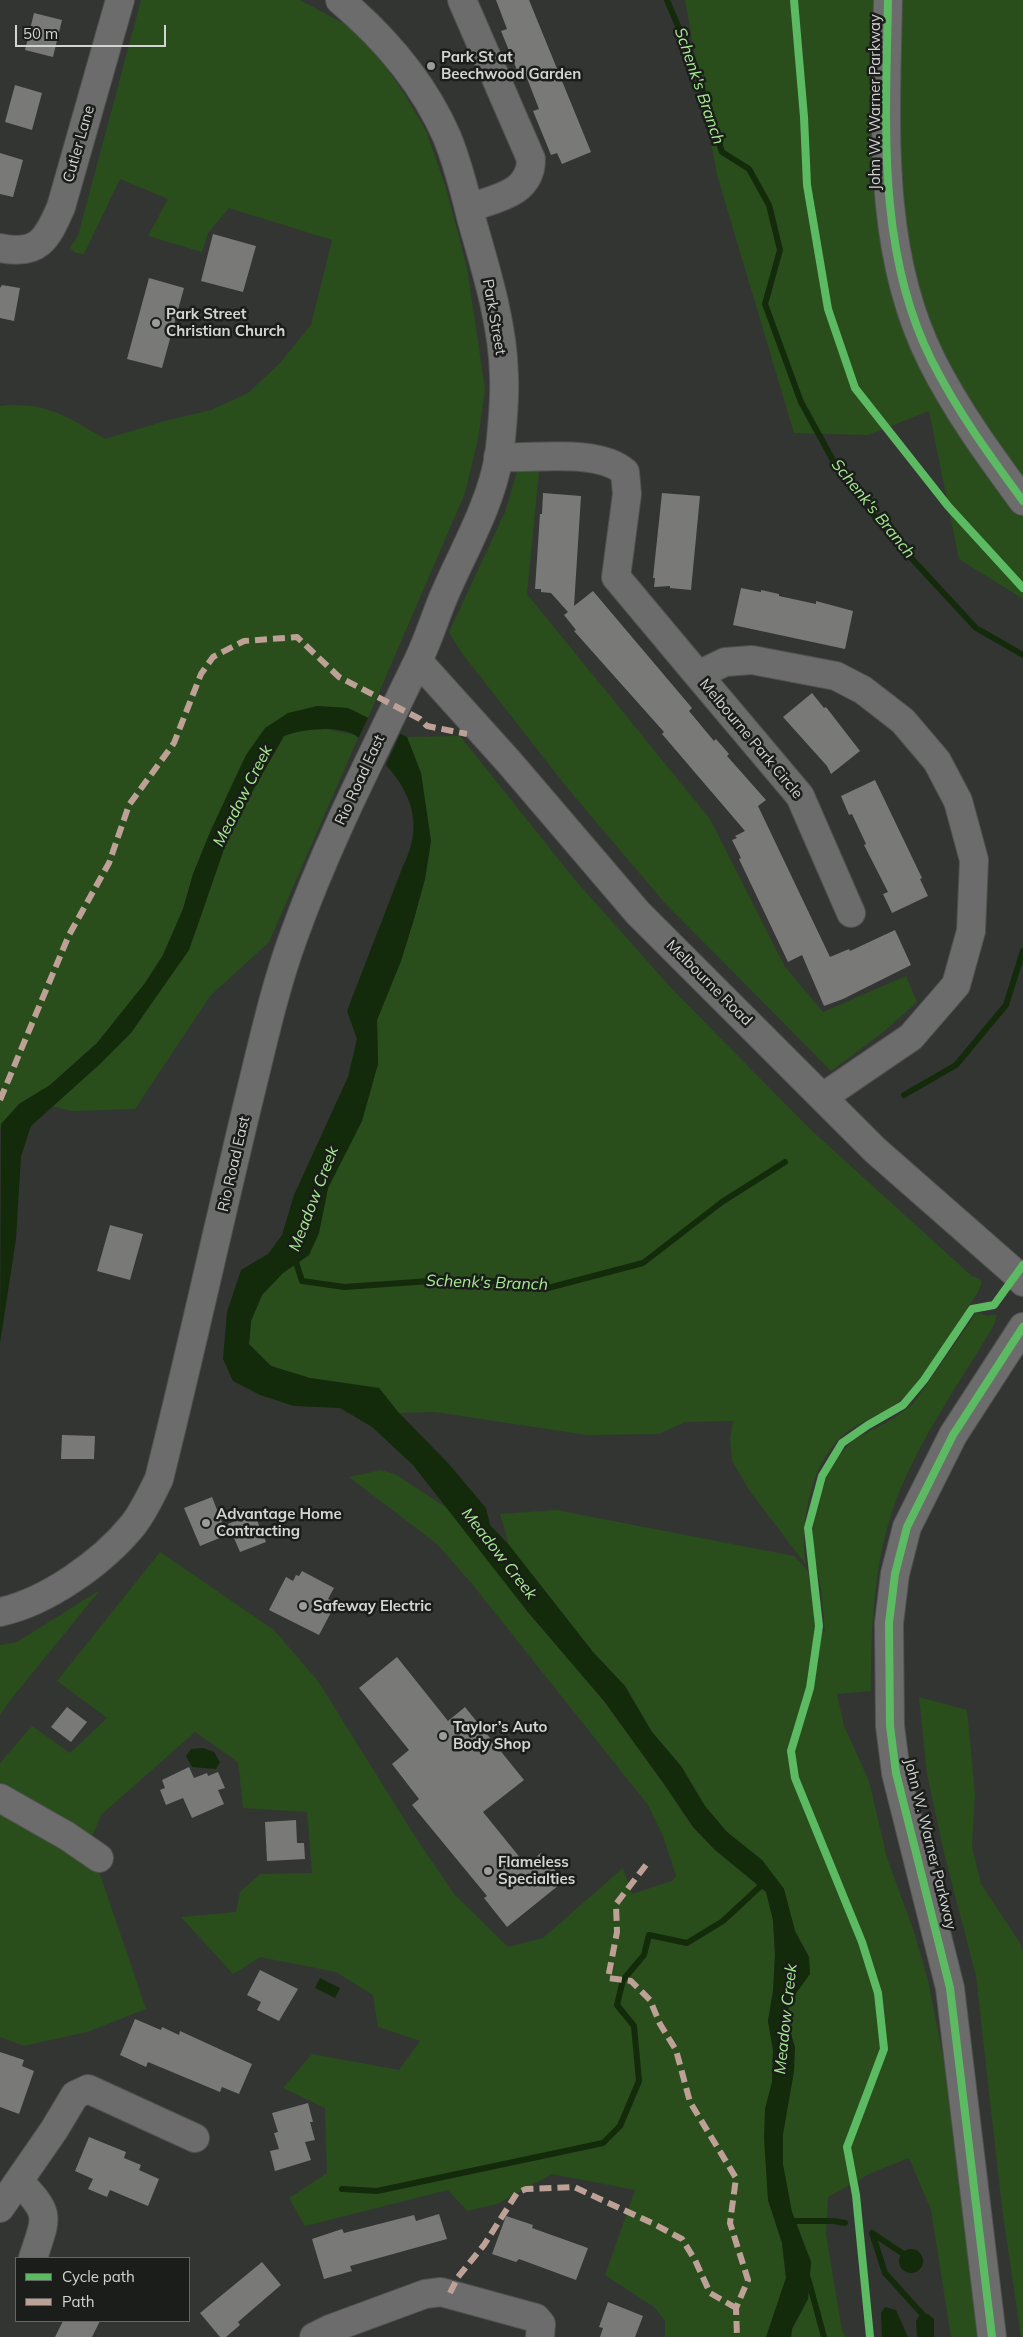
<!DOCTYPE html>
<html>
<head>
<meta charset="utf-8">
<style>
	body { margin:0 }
	#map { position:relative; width:1023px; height:2337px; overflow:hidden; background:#333532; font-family:Mulish,sans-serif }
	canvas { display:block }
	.legend { position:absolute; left:15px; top:2257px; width:175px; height:65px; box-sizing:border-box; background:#1b1d1b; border:1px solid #656765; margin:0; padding:6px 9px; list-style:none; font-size:15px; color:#d3d5d3 }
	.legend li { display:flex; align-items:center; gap:10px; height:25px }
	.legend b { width:25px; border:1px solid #656765 }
	.scale { position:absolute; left:15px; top:25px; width:151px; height:22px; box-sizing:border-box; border:2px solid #d3d5d3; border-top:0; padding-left:6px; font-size:15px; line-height:18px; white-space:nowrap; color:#d3d5d3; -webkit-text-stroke:4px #1b1d1b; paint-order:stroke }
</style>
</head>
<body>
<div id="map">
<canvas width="1023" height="2337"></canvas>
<ul class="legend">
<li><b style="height:6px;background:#5cba63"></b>Cycle path</li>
<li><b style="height:6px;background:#bda197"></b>Path</li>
</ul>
<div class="scale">50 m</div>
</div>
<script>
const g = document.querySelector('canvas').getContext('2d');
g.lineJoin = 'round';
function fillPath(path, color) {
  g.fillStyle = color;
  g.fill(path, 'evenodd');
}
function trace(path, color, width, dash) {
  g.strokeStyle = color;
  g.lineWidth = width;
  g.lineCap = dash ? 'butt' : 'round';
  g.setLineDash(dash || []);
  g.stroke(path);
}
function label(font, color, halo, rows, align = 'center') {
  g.font = font + ' Mulish,sans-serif';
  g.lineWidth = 5;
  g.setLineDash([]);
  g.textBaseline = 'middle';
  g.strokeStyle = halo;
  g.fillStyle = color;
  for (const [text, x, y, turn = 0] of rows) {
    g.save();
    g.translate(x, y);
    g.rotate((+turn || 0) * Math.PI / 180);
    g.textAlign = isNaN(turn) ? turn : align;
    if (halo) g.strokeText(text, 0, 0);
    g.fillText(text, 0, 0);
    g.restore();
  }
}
const green = new Path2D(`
	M141,0h159l52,28 30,33 23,34 21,36 20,57 21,80 18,121 -7,50 -13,54 -97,225 -20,-10 -31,-2 -71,49 -35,75 -18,44 -10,35 -20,46 -18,28 -48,60 -47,42 -31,19 -19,24v-722c46,-5 67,11 105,33l60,-18 46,-11 37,-17 32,-30 31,-38 21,-85 -103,-32 -21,25 -6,19 -54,-16 20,-37 -48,-20 -36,75 -8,-1 -6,-5 8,-12z
	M685,0h338v599l-64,-40 -30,-148 -61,24 -74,-2 -77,-258z
	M518,468l21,3 -12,123 183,225 75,148 38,45 83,-36 11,26 -35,31 -51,38 -167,-169 -95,-112 -108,-138 -12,-20 56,-120z
	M326,729l29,6 3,3 -89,204 -59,54 -75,113 -64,2 -18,-5 47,-42 89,-114 42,-121 53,-93 16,-6z
	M460,736l115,144 98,110 138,140 162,147 6,1 3,4 -4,10c-24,35 -45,76 -75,106 -15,15 -39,21 -56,34 -36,27 -48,91 -41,133l-57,-75 -17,-29 -2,-22 3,-18 -48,1 -26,12 -72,1 -152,-23 -36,1 -20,-25 -69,-10 -39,-12 -22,-21 2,-24 11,-26 21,-22 26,-18 10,-22 9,-45 34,-67 16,-57 -1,-44 24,-59 13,-42 11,-40 6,-38 -10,-68 -14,-36z
	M977,1312l10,4 10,-2 -3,11c-36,61 -81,122 -103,190 -18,56 -20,117 -20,176l-34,3 7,32 25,55 18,77 26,71 15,51 16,82 34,275h-27l-20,-127 -22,-52 -38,15 -43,24 -2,37 16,96 4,7h-55l1,-8 16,-30 3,-37 -19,-50 -9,-47v-31l11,-63 1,-24 -8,-25 2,-19 6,-9 14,-37 -14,-26 -11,-42 -22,-29 -35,-28 -22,-26 -24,-40 -29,-34 -27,-46 -32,-34 -84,-107 -9,-31 56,-4 238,46 14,15 7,49 10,13 -4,-45 -8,-36v-17l1,-18 16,-51 23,-26 40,-21 20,-15z
	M381,1470l14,4 52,34 80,103 77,90 60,83 29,43 21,22 52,43 7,28 2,35 -2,36 -5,30 5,29 -1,32 -7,27 3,91 14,43 4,35 -20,59h-101v-16l-11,-14 -49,-32 30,-85 -83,-16 -55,30 -30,7 -19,-21 -143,36 -16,-28 38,-25 -2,-65 -42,-20 29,-34 87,16 21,-29 -42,-14 -5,-32 -37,-23 -76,-15 -27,17 -52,-57 55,-5 4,-20 20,-18 52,-1 -5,-61 -64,-4 -5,-46 -43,-30 -93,82 -13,28 57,167 -59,23 -63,14 -24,-9v-274l32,-37 38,27 37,-35 -50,-37 103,-129 114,78 44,51 96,154 40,59 54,53 35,-9 80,-70 9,26 40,-13 4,-5 -13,-40 -15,-31 -175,-220 -36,-41 -88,-67z
	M100,1590l-92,113 -8,12v-70l17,-3z
	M919,1697l48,13 8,84 -3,53 9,37 39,59 3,9v385h-2l-19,-129 -26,-232 -32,-123 -17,-79z`);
const water = new Path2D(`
	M317,706l31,2 59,29 14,36 10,68 -6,38 -11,40 -13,42 -24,59 1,44 -16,57 -34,67 -9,45 -10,22 -26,18 -21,22 -11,26 -2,23 22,22 39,12 69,10 20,25 49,50 38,45 4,17 19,20 84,107 32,34 27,46 29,34 24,40 22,26 35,28 22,29 11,42 14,26 1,17 -21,29 -2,19 8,25 -1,24 -11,63v31l9,47 19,50 -3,37 -16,30 -1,8h-25l20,-59 -4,-35 -14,-43 -4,-62 1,-29 7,-27 1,-32 -5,-29 5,-30 2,-36 -2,-35 -7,-28 -52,-43 -21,-22 -29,-43 -60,-83 -77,-90 -114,-146 -41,-38 -32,-19 -46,-2 -34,-11 -27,-14 -10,-22 4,-47 14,-42 27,-16 14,-19 12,-40 54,-118 9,-38 -10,-28 56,-145c23,-45 6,-80 -28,-112 -6,-6 -13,-15 -20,-19 -19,-10 -52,-6 -71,1l-53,93 -42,121 -58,83 -31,31 -69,62 -10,30 -5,83 -16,104 1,-219 18,-20 31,-19 47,-42 48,-60 18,-28 20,-46 10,-35 18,-44 35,-75 19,-27 23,-15z
	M203,1748l11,4 6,10 -4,7 -24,-2 -6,-11 5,-7z
	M320,1978l20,10 -5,10 -20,-10z
	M899 2261a12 12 0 1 1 24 0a12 12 0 1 1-24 0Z
	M885,2307l11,3 12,27h-26l-1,-24z
	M928,2314l6,5v18h-17l-1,-16 3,-5z`);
const pier = new Path2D(`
	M369,716l32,16 -16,35 -28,-26z`);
const stream = new Path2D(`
	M667,0l28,66 27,86 27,17 20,36 11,45 -15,54 36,98 39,71 48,60 88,95 47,27
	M904,1095l52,-30 50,-60 17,-54
	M294,1256l8,25 42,6 87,-6h75l42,7 95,-25 79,-61 63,-40
	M342,2189l35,2 226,-48 17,-17 19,-45 -5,-55 -17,-21 6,-25 21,-25 5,-20 38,8 36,-22 42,-39
	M790,2221h44l11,2
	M872,2233l13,40 38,42
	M872,2233l30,20
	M808,2278l16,59`);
const building = new Path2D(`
	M496,0h33l62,152 -29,12 -5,-11 -6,2 -18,-44 6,-2 -14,-36 -6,2 -18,-44 6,-2z
	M34,13l28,7 -9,37 -28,-7z
	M15,85l27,8 -10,37 -27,-8z
	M0,153l23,7 -10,37 -13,-3z
	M213,234l43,12 -13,46 -42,-11z
	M149,278l35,10 -22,80 -35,-9z
	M2,285l18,3 -6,33 -14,-3v-30z
	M543,493l38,3 -7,110 19,-15 99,117 -3,3 25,30 2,-2 13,15 -2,2 39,44 -8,6 72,151 19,-8 1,2 45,-21 16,35 -68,34 -19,7 -22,-51 -14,7 -49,-103 2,-1 -9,-18 5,-2 -2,-2 10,-5 -83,-97 2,-2 -90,-101 2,-1 -12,-15 4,-3 -17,-19 -10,-1v-3h-6l5,-75h2z
	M662,493l38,3 -9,94 -21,-2v-2l-16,1 1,-9h-2z
	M741,588l20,4v-2l18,4v2l37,8v-3l37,10 -8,38 -112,-24z
	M812,693l12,15 2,-1 34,44 -29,23 -4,-8 -44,-49z
	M875,780l47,98 -2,1 8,17 -36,17 -9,-19 5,-2 -24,-47 2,-1 -14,-30 -3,1 -8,-19z
	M110,1225l33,9 -13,46 -33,-9z
	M62,1435l33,1 -1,23h-33z
	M212,1497l15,38 -27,11 -16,-38z
	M254,1513l12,29 -26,10 -12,-28z
	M302,1571l32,17 -6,11 8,4 -17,32 -50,-25 17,-33 7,4 3,-6 3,1z
	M397,1657l51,64 17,-14 59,73 -41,32 43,53 15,-12 23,28 -57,46 -23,-29 3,-2 -75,-91 7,-6 -27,-35 17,-14 -50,-62z
	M67,1707l20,15 -16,20 -20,-15z
	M189,1767l5,11 13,-5 1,3 10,-4 7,16 -7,2 6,14 -32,14 -9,-20 -17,7 -6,-15 5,-2 -3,-8z
	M296,1820l1,23h7l1,16 -38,2 -2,-39z
	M260,1970l38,19 -19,32 -22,-11 4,-8 -14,-7z
	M135,2019l26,11 1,-3 17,8 1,-4 72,33 -13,30 -17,-7 -2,5 -72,-30 -2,5 -26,-12z
	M0,2052l24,8 -2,6 12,5 -15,43 -19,-7z
	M308,2103l5,19h-3l5,18 -10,2 6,18 -36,11 -5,-20 9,-2 -5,-16 4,-1 -6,-19z
	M89,2137l37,15 -2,6 17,7 -2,5 20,9 -11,27 -38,-16 -3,7 -19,-8 5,-10 -18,-8z
	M439,2214l8,25 -97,27 2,5 -28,8 -12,-40 30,-10 2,4 70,-18 2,6z
	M506,2216l27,9 -1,3 56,20 -12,32 -57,-21 -3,3 -24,-8z
	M262,2262l19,23 -43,37 2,3 -14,12h-6l-20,-24z
	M608,2302l35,14 -8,21h-35l3,-9 -4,-1z
	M63,2321h37l-8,16h-37z`);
const minor = new Path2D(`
	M462,0l69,159c0,35 -35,39 -62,49
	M0,248c39,8 47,-9 61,-41l59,-207
	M498,457c37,2 100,-9 127,15l2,22 -11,83 82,98
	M418,661l91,101 129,151 237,237 139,122 9,10
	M823,1097l88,-60 45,-52 15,-54 3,-71 -16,-59 -21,-40 -34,-40 -40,-31 -27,-14 -84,-16 -27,2 -27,13 102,121 51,117
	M0,1612c47,-10 103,-50 133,-87 11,-14 18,-30 26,-46 31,-124 58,-248 88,-372 14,-56 26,-114 46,-169 34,-95 80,-184 124,-275 12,-24 19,-50 30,-74 19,-43 44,-86 52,-133 3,-25 6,-54 5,-80 -1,-52 -18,-106 -32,-155 -7,-29 -14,-57 -25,-84 -24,-55 -62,-99 -107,-137
	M0,1798l67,38 32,22
	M19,2181c32,34 28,34 14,77
	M0,2208l54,-78 21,-35 13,-6 107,49
	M314,2337l16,-8 95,-35 16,-2 95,26 5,6 -1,13`);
const major = new Path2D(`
	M888,0c-2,121 -12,250 44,361 25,50 58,95 91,140
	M992,2337l-42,-349 -54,-215 -6,-47 -1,-103 6,-49 12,-47 46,-92 70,-108`);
const quiet = new Path2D(`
	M0,1100l69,-165 40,-72 20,-58 45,-62 27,-69 12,-17 31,-16 53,-4 42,40 81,42 7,7 40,8
	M646,1865l-30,39 1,28 -9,46 23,3 19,19 10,24 16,26 14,52 46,76 -6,45 18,57 -12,28 1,29
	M450,2293l8,-16 26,-32 33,-52 9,-4 48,-2 78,36 30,16 13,21 15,33 26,15`);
const cycleway = new Path2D(`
	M794,0l10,117 3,68 21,124 27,79 93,118 75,82
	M888,0c-2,121 -12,250 44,361 25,50 58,95 91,140
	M870,2337l-14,-142 -9,-48 37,-98 -6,-56 -16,-51 -67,-164 -4,-27 19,-63 9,-62 -11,-98 14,-52 20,-33 26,-18 35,-20 21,-25 48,-71 22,-4 29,-40
	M992,2337l-42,-349 -54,-215 -6,-47 -1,-103 6,-49 12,-47 46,-92 70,-108`);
const markers = [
	[431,66,5,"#9b9d9b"],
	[156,323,5,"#9b9d9b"],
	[206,1523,5,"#9b9d9b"],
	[303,1606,5,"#9b9d9b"],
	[443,1736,5,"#9b9d9b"],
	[488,1871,5,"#9b9d9b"]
];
const poiNames = [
	["Park St at",441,57],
	["Beechwood Garden",441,74],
	["Park Street",166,314],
	["Christian Church",166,331],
	["Advantage Home",216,1514],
	["Contracting",216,1531],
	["Safeway Electric",313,1606],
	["Taylor’s Auto",453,1727],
	["Body Shop",453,1744],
	["Flameless",498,1862],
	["Specialties",498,1879]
];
const streetNames = [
	["John W. Warner Parkway",875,102,-90],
	["Cutler Lane",79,144,-74],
	["Park Street",494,317,80],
	["Melbourne Park Circle",751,739,50],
	["Rio Road East",360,780,-65],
	["Melbourne Road",709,983,45],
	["Rio Road East",234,1164,-77],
	["John W. Warner Parkway",930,1844,76]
];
const waterNames = [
	["Schenk's Branch",699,86,71],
	["Schenk's Branch",873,509,51],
	["Meadow Creek",243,796,-63],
	["Meadow Creek",314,1199,-69],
	["Schenk's Branch",487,1283,2],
	["Meadow Creek",499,1554,52],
	["Meadow Creek",786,2019,-84]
];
fillPath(green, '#294e1c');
fillPath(water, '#132b0a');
fillPath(pier, '#333532');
trace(stream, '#132b0a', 6);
fillPath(building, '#797a78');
trace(minor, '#505150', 30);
trace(major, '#505150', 30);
trace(minor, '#6b6c6b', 28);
trace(major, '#6b6c6b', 28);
trace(quiet, '#bda197', 6, [12, 6]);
trace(cycleway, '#5cba63', 8);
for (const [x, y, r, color] of markers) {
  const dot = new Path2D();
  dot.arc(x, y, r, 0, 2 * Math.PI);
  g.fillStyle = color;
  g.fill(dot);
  trace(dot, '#1b1d1b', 2);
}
label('bold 15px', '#d3d5d3', '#1b1d1b', poiNames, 'left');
label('15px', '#d3d5d3', '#1b1d1b', streetNames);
label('italic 16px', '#a6ed90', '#1b1d1b', waterNames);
</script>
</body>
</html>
